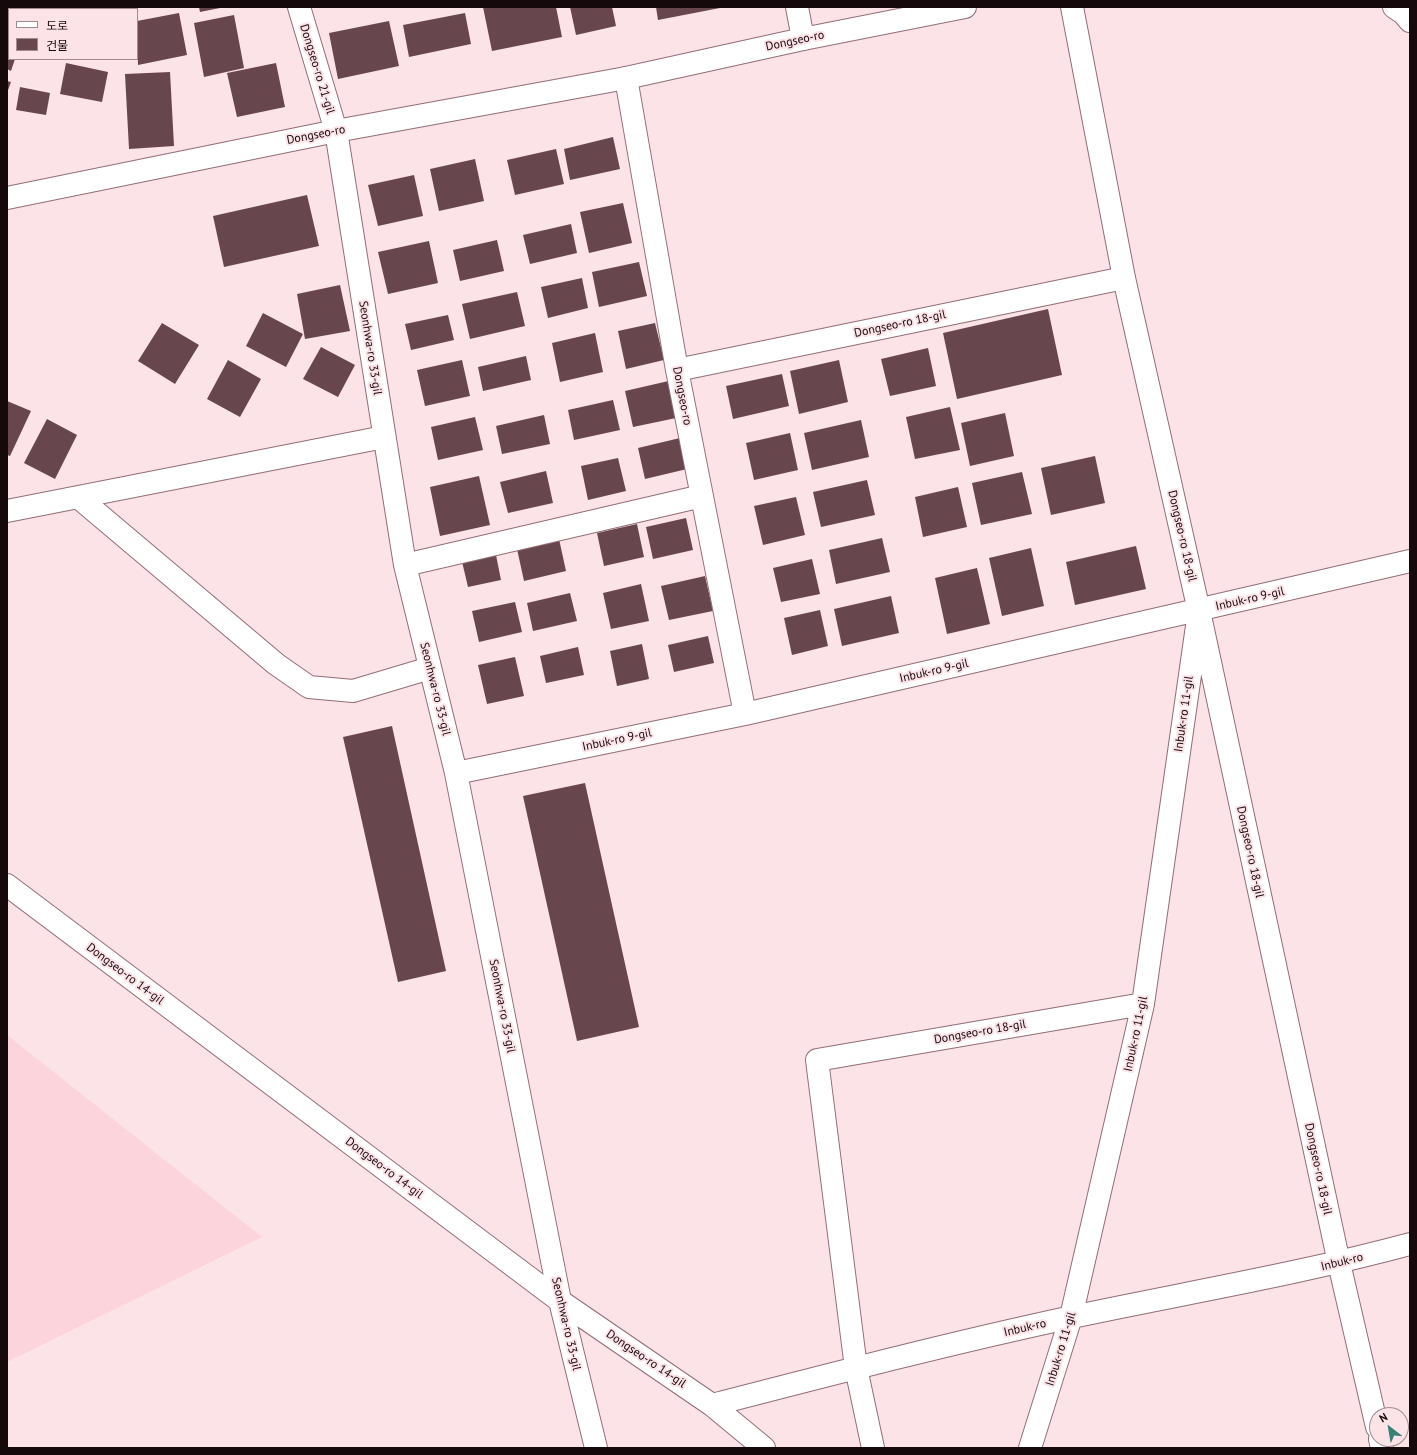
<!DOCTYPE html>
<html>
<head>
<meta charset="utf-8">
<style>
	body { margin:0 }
	#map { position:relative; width:1417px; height:1455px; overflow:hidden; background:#fce3e8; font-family:"PT Sans","Noto Sans KR",sans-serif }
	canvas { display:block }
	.frame { position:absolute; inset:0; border:8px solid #16090c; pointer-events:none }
	.legend { position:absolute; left:8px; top:8px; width:130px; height:52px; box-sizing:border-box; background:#fce3e8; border:1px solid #a08c90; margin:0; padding:5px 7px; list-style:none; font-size:12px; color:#16090c }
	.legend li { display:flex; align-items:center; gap:8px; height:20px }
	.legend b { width:20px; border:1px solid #a08c90 }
	.north { position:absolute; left:1369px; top:1407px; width:40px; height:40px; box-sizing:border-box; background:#fce3e8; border:1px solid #a08c90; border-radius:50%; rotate:329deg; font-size:11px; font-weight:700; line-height:16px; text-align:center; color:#16090c }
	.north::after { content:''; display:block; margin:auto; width:14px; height:18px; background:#398077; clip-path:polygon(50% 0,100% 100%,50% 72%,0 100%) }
</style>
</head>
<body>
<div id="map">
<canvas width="1417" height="1455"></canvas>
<div class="frame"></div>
<ul class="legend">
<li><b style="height:5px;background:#fff"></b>도로</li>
<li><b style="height:11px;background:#67464d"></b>건물</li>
</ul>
<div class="north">N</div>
</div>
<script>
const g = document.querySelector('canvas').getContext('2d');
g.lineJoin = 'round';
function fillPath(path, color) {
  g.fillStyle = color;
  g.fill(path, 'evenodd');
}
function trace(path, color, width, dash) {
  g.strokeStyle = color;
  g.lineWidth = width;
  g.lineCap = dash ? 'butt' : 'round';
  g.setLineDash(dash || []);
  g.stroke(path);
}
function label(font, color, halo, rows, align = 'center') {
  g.font = font + ' "PT Sans",sans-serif';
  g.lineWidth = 4;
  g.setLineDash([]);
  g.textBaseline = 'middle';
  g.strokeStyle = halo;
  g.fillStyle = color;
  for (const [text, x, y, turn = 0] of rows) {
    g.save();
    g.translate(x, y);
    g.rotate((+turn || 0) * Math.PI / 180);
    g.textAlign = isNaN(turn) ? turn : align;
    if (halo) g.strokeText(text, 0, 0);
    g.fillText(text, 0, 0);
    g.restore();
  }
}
const built = new Path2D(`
	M7,1035l255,202 -255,125z`);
const building = new Path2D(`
	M7,7h38l-1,2h-32z
	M61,7h49l5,2h-55z
	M199,7h21v1l-20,4z
	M483,7h73l6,30 -70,14z
	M570,7h42l4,19 -40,9z
	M656,7h64v1l-62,12z
	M179,13l8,42 -49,10 -1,-44z
	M465,13l6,31 -62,13 -6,-32z
	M234,15l10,53 -40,9 -10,-54z
	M389,21l10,45 -61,13 -9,-46z
	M7,33l2,1v25h6l-4,12 -4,-2z
	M66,63l42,9 -6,30 -42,-8z
	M276,63l9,44 -48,10 -10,-44z
	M170,72l4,74 -45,3 -4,-75z
	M7,81l4,1 -4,11z
	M20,87l30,6 -4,22 -30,-5z
	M613,137l7,32 -50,11 -6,-31z
	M556,149l8,35 -49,11 -8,-35z
	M475,159l9,42 -45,10 -9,-42z
	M414,175l9,41 -45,10 -10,-41z
	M307,195l12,51 -95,21 -11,-51z
	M623,203l9,40 -43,10 -9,-41z
	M571,224l6,29 -47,11 -7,-29z
	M497,240l7,31 -44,10 -7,-31z
	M429,241l9,42 -50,11 -10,-42z
	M639,262l8,34 -48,11 -7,-35z
	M582,278l6,30 -40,10 -7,-31z
	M340,285l10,46 -45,8 -8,-45z
	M517,292l8,34 -55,13 -8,-35z
	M1048,309l14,66 -105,24 -14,-66z
	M263,313l40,21 -17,33 -40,-21z
	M448,315l6,25 -43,10 -6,-26z
	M162,323l37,22 -24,39 -37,-23z
	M655,323l9,37 -38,9 -8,-38z
	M595,333l8,39 -43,10 -8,-39z
	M321,347l34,18 -17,32 -35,-18z
	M928,348l8,38 -46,10 -9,-37z
	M526,356l5,24 -48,11 -5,-24z
	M228,360l33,19 -21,38 -33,-18z
	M462,360l8,36 -45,10 -8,-36z
	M839,360l9,42 -49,12 -9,-43z
	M782,374l7,32 -56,13 -7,-33z
	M673,380l8,37 -48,10 -8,-36z
	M613,400l7,30 -46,10 -6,-30z
	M7,401l24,10 -21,45 -3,-1z
	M950,407l10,43 -45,9 -9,-42z
	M1005,413l9,43 -44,10 -9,-43z
	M544,415l6,29 -48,10 -6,-28z
	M475,417l8,33 -45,10 -7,-33z
	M47,419l30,16 -22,44 -31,-16z
	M861,420l8,37 -57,13 -8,-37z
	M790,433l8,37 -44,10 -8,-37z
	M680,438l7,31 -42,10 -7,-31z
	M1095,456l10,47 -54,12 -10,-47z
	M618,458l8,33 -38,9 -7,-34z
	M546,471l7,32 -45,10 -8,-31z
	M1022,472l10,42 -51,11 -9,-42z
	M479,476l11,49 -50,11 -10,-49z
	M867,480l8,35 -54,12 -8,-35z
	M958,487l9,40 -44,10 -8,-40z
	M796,497l9,38 -42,10 -9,-39z
	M686,518l7,32 -40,9 -7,-32z
	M637,524l7,33 -40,9 -7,-33z
	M882,538l8,34 -54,12 -7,-34z
	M559,539l7,32 -42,10 -7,-32z
	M494,545l7,35 -33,7 -8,-34z
	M1136,546l10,43 -71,16 -9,-43z
	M1031,548l13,58 -42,10 -13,-58z
	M812,559l8,35 -39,8 -8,-34z
	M977,568l13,56 -43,10 -12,-56z
	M705,576l8,35 -44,9 -8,-34z
	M641,584l8,37 -38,8 -8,-36z
	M570,593l7,28 -44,10 -6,-28z
	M891,596l8,37 -57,13 -8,-37z
	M515,602l7,30 -43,10 -7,-31z
	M820,610l8,36 -36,9 -8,-37z
	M708,636l6,27 -40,9 -6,-27z
	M642,644l7,35 -32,7 -7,-35z
	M578,647l6,28 -38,8 -6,-27z
	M515,657l9,39 -37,8 -9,-39z
	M392,726l54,245 -48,11 -55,-245z
	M585,783l54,244 -62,14 -54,-245z`);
const minor = new Path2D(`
	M299,7l37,124 69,434 51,208 104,528 36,147
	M797,7l6,32
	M1072,7l52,271 75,333 140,652 38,164
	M626,78l51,292 68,344
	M677,370l447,-92
	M78,497l198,167 33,23 44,4 77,-23
	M7,511l377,-74
	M405,565l297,-69
	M456,773l289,-59 665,-153
	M7,885l553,416 152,104 52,43
	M712,1405c120,-31 239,-62 360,-88 113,-24 227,-43 338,-73
	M1380,1439l2,9
	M873,1448l-17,-80 -39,-308 326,-56
	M1030,1448l41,-131 72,-313 54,-378`);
const tertiary = new Path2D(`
	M1394,7l9,6 7,8
	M7,198l329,-67 290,-53 177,-39 162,-32`);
const streetNames = [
	["Dongseo-ro",795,41,-12],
	["Dongseo-ro 21-gil",317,69,73],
	["Dongseo-ro",316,135,-11],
	["Dongseo-ro 18-gil",900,324,-12],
	["Seonhwa-ro 33-gil",370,348,81],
	["Dongseo-ro",682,396,79],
	["Dongseo-ro 18-gil",1182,536,77],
	["Inbuk-ro 9-gil",1250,599,-13],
	["Inbuk-ro 9-gil",934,671,-13],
	["Seonhwa-ro 33-gil",435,689,76],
	["Inbuk-ro 11-gil",1184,714,-82],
	["Inbuk-ro 9-gil",617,740,-12],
	["Dongseo-ro 18-gil",1250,852,78],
	["Dongseo-ro 14-gil",125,974,37],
	["Seonhwa-ro 33-gil",502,1006,79],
	["Dongseo-ro 18-gil",980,1032,-10],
	["Inbuk-ro 11-gil",1136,1034,-78],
	["Dongseo-ro 14-gil",384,1168,37],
	["Dongseo-ro 18-gil",1318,1169,78],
	["Inbuk-ro",1342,1262,-14],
	["Seonhwa-ro 33-gil",566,1324,77],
	["Inbuk-ro",1025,1328,-13],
	["Inbuk-ro 11-gil",1061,1349,-73],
	["Dongseo-ro 14-gil",646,1359,34]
];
fillPath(built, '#fcd4dc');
fillPath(building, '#67464d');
trace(minor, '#926e76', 24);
trace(tertiary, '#926e76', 24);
trace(minor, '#fff', 22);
trace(tertiary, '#fff', 22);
label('12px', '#16090c', '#fce3e8', streetNames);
</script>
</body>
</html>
